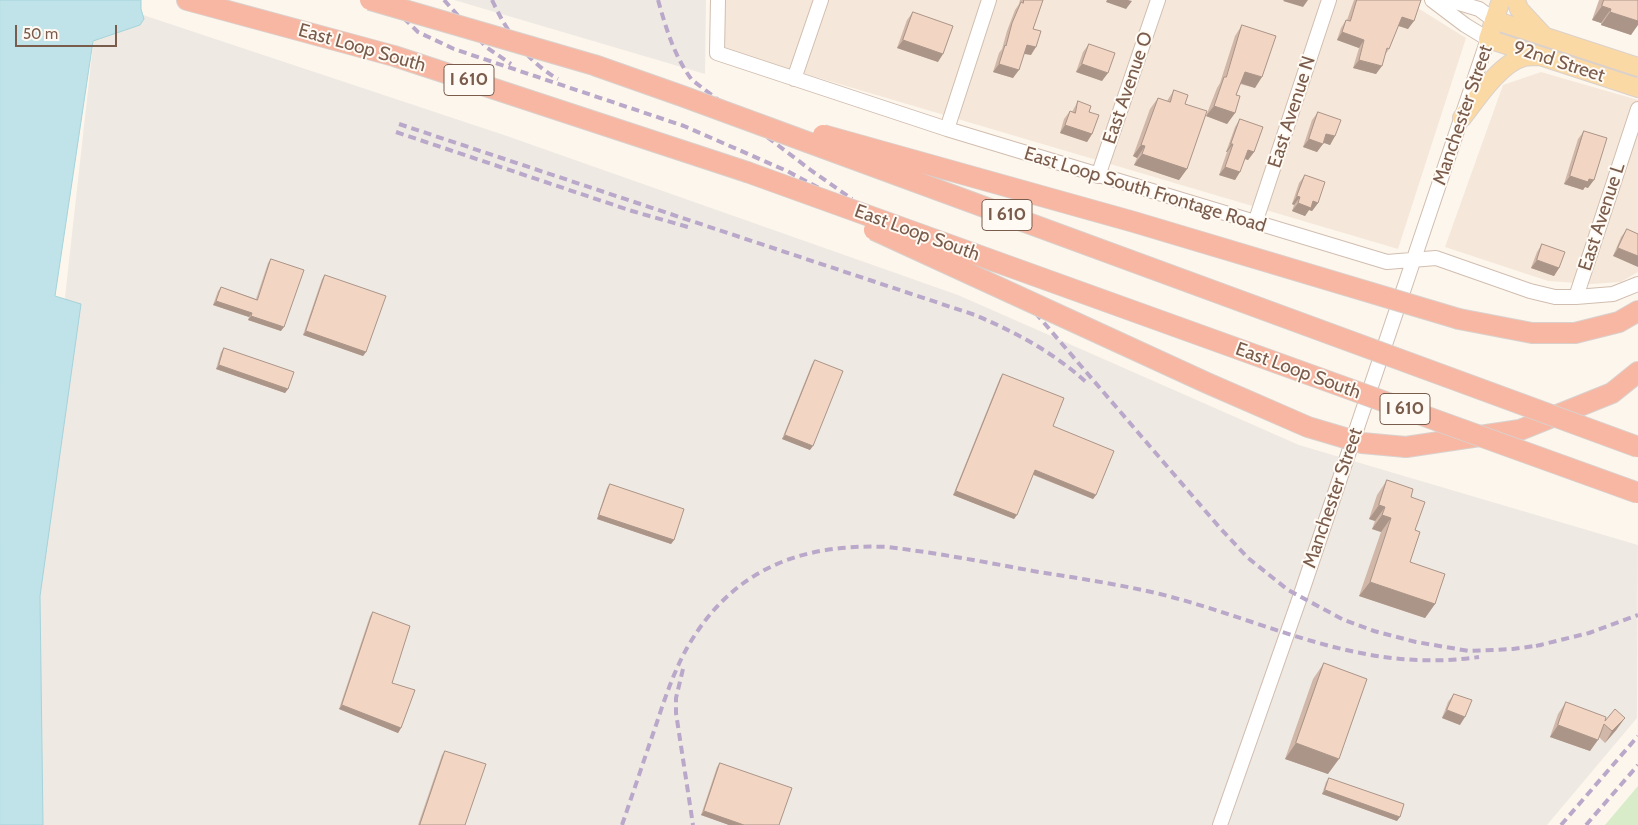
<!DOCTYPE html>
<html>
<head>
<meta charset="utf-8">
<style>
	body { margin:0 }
	#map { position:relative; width:1638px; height:825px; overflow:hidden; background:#fdf6ec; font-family:Cabin,sans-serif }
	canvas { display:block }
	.scale { position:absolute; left:15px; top:25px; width:102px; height:22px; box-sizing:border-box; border:2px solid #7a5c4d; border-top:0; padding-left:6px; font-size:15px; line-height:18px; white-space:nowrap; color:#7a5c4d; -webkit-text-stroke:4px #fffaf3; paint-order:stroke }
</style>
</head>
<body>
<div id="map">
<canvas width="1638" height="825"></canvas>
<div class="scale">50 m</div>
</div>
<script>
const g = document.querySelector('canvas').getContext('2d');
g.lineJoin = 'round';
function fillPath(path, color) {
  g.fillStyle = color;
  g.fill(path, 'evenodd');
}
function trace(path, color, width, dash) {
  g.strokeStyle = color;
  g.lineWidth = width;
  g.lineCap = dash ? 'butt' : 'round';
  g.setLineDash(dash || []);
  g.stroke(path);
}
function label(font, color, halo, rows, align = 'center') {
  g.font = font + ' Cabin,sans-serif';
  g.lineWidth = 4;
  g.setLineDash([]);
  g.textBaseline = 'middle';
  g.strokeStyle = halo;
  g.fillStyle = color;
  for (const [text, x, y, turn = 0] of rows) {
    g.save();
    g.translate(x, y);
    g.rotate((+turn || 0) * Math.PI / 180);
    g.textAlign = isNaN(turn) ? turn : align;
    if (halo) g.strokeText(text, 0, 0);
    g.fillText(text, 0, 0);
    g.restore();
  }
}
const residential = new Path2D(`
	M725,0h680l61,38 -68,211 -674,-199z
	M1541,72l97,28v172l-17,10 -30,2 -43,-3 -103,-34 58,-162z`);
const industrial = new Path2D(`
	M98,0l406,135 454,160 341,150 339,100 -1,173 -90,107h-1507l-11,-204z
	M454,0h252l-1,74z`);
const green = new Path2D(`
	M1638,786v39h-33z`);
const water = new Path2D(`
	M0,0h141v9l3,10 -4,6 -47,16 -38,255 26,8 -41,292 3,229h-43z`);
const minor = new Path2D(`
	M718,0l-1,53 230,76 440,133 49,-4 94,33 25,6h21l37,-3 25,-10
	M1449,0l30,9 15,11
	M794,79l27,-79
	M947,129l42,-129
	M1098,176l60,-176
	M1255,223l74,-223
	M1576,297l62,-188
	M1220,825l80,-228 188,-558 -23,-14 -33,-25`);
const major = new Path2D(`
	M1501,0l-13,39 150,49
	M1516,0l3,9 25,27
	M1494,20l144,47
	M1462,118c14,-18 38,-55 62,-61 5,-1 11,-1 16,-1`);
const highway = new Path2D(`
	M187,0l207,56 353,116
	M1459,319l73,14h43l44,-11 19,-11
	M1406,447l114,-17 92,-37 26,-21`);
const rail = new Path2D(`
	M372,0l19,13
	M385,0l33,32 36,17 230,77 103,45 105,56 79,38 30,18 32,27 187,218 28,30 40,32 56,30 30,11 42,11 53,9 44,-2 29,-4
	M444,0l42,47 25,17
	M492,0c15,32 34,61 66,79
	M658,0c8,28 16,56 34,80l120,91 40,28
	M399,124l576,191c40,17 78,37 111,67
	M396,132l236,79 56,16
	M1536,646l53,-13 49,-18
	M683,669l-7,29v15l17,112
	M622,825c11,-32 22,-65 33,-97 9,-27 18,-55 32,-80 45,-79 114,-105 201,-101 49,6 97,15 145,24 43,7 85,13 127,23 111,28 200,80 319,63
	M1561,825l77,-89
	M1586,825l52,-60`);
const highwayBridge = new Path2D(`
	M370,0l224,65 88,31 956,351
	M823,135l311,87 325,97
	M747,172l891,321
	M874,230l333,153 101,44 54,16 44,4`);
const wall = new Path2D(`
	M1020,0h23l-10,29 -2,26 -7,-1 -11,24 -20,-6 6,-19 3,-4 5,-18 8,-21 4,-6z
	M1354,0h67l-13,29 -10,-3 -9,23 -4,6 -9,19 -23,-6 6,-20 -22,-8 4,-12 5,-8h1z
	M1599,0h39l-7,35 -30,-10v-2l-9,-3z
	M913,12l25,50 -41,-14 10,-28z
	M1242,25l13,63 -15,-4 -4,11 -1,18 -8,11 -21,-8 11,-28 3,-5 15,-47z
	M1089,44l13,37 -26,-9 7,-20z
	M1174,90l11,14 2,65 -8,11 -45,-15 3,-7 -4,-2 17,-47 8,-11 9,3z
	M1078,101l11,11 3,22 -5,8 -27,-9 4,-14 6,-8 2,1z
	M1318,112l17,24 -5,9 -7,-3 -6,10 -14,-5 9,-27z
	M1240,119l14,33 -6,8 -3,-1 -10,21 -16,-5 8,-23h-1l9,-25z
	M1584,131l4,57 -3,-1 -2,3 -19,-6 14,-45z
	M1305,175l13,28 -6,8 -3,-1 -4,6 -13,-5 2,-6 -2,-1 7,-21z
	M1627,229l11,5 -25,22 8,-19z
	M1542,244l17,24 -5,8 -23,-8 6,-16z
	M271,259l10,72 -33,-11 1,-3 -36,-12 5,-14 3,-4 35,12 12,-36z
	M325,275l41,77 -3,4 -60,-21 19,-56z
	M224,348l64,41 -3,4 -69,-24 5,-17z
	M815,360l-5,90 -28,-11 30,-75z
	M1003,374l50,52 43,69 -3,4 -60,-24 -19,44 -61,-24 47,-117z
	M1387,480l24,17 4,33 -5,32 25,42 -10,14 -66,-22 22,-64 -9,-3 3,-8 -6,-2 8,-24z
	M610,484l64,56 -3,4 -74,-25 10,-31z
	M373,612l19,71 9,45 -3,5 -59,-24 31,-93z
	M1324,663l4,111 -43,-15 28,-80z
	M1454,694l6,31 -18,-7 6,-16z
	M1566,702l39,19 12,8 -12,14 -6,-6 -9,14 -40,-14 8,-23z
	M445,751l20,74h-47l24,-70z
	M720,763l59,62h-50l-28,-10 16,-48z
	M1329,778l68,43 -75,-27 4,-12z`);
const shadedWall = new Path2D(`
	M1107,0h21l4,1 -6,8 -20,-7z
	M1284,0h24l-5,7 -20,-6z
	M1602,6l9,3 -10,14 -9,-3z
	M1610,12l28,9v4l-7,10 -30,-10z
	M1402,17l12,4 -6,8 -12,-4z
	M1342,32l22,8 -5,8 -22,-8z
	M903,40l40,14 -5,8 -41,-14z
	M1027,45l9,2 -5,8 -10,-2z
	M1359,60l23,6 -6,8 -23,-6z
	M999,64l20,6 -6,8 -20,-6z
	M1082,64l26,9 -6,8 -26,-9z
	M1245,72l17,5 -7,11 -18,-6z
	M1214,106l21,7 -8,11 -21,-8z
	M1065,125l27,9 -5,8 -27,-9z
	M1326,134l9,2 -5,9 -9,-3z
	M1309,139l14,5 -6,8 -14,-5z
	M1231,144h2l-6,8h-1z
	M1141,145l4,1 -8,12 -4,-2z
	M1248,150l6,2 -6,8 -6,-2z
	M1142,154l45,15 -8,11 -45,-15z
	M1225,167l15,5 -5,8 -16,-5z
	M1570,176l19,3 5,1 -6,8 -3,-1 -2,3 -19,-6z
	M1297,196l3,1 -6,8 -2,-1z
	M1313,201l5,2 -6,8 -3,-1 -4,6 -13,-5 6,-8z
	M1618,248l20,8v11l-25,-11z
	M1537,260l22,8 -5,8 -23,-8z
	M216,301l36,12 -3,4 -36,-12z
	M251,316l33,11 -3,4 -33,-11z
	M306,331l60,21 -3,4 -60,-21z
	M219,365l69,24 -3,4 -69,-24z
	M785,435l28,11 -3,4 -28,-11z
	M1035,470l61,25 -3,4 -61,-25z
	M956,491l61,24 -3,4 -61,-24z
	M1379,505l6,2 -10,14 -6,-2z
	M599,515l75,25 -3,4 -74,-25z
	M1382,515l9,3 -10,14 -9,-3z
	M1370,582l65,22 -10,14 -66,-22z
	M342,705l59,23 -3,5 -59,-24z
	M1447,710l18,7 -5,8 -18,-7z
	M1625,718l-8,11 -12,14 7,-12z
	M1558,725l40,15 -8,11 -40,-14z
	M1296,743l43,16 -11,15 -43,-15z
	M1325,790l75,27 -3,4 -75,-27z
	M704,811l40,14h-15l-28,-10z`);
const building = new Path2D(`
	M1024,0h19l-10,29 8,2 -5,16 -9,-2 -8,25 -20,-6 6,-19 1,1 6,-23 9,-21 2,1z
	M1357,0h64l-7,21 -12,-4 -13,32 -2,-1 -5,18 -23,-6 5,-20 -22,-8 4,-12 4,1z
	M1604,0h34v21l-28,-9 1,-3 -9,-3z
	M913,12l40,14 -10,28 -40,-14z
	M1242,25l34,11 -14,41 -17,-5 -9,23 4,1 -5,17 -21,-7 10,-29h2z
	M1089,44l26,9 -7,20 -26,-9z
	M1174,90l14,5 -3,9 22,7 -20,58 -45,-15 3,-8 -4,-1 17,-47 12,4z
	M1078,101l13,5 -2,6 10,3 -7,19 -27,-9 5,-14 5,2z
	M1318,112l23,8 -6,16 -9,-2 -3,10 -14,-5z
	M1240,119l23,8 -9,25 -6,-2 -8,22 -15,-5 8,-23h-2z
	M1584,131l23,7 -13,42 -5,-1 -1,3 -18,-6z
	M1305,175l20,7 -7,21 -5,-2 -2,7 -13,-5 2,-6 -3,-1z
	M1627,229l11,5v22l-20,-8z
	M1542,244l23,8 -6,16 -22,-8z
	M271,259l33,11 -20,57 -33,-11 1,-3 -36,-12 5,-14 36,13z
	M325,275l61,21 -20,56 -60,-21z
	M224,348l70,24 -6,17 -69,-24z
	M815,360l28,11 -30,75 -28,-11z
	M1003,374l61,24 -11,28 61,25 -18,44 -61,-25 -18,45 -61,-24z
	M1387,480l26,9 -2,8 14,5 -10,28 5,2 -10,30 35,12 -10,30 -65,-22 21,-64 -9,-3 3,-8 -6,-2z
	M610,484l74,25 -10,31 -75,-25z
	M373,612l37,14 -18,57 23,7 -14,38 -59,-23z
	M1324,663l43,16 -28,80 -43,-16z
	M1454,694l18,6 -7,17 -18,-7z
	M1566,702l40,15 -1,4 10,-12 10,9 -13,13 -8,-7 -6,16 -40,-15z
	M445,751l41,13 -21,61h-45z
	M720,763l72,25 -13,37h-35l-40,-14z
	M1329,778l75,26 -4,13 -75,-27z`);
const shields = [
	[469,80,50],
	[1007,215,50],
	[1405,409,50]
];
const shieldNames = [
	["I 610",469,80],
	["I 610",1007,215],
	["I 610",1405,409]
];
const streetNames = [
	["East Loop South",362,48,16],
	["92nd Street",1559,62,18],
	["East Avenue O",1128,88,-71],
	["East Avenue N",1292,112,-72],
	["Manchester Street",1463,115,-71],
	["East Loop South Frontage Road",1145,190,17],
	["East Avenue L",1602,217,-72],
	["East Loop South",917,233,20],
	["East Loop South",1298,371,20],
	["Manchester Street",1333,498,-71]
];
fillPath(residential, '#f5e8da');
fillPath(industrial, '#efe9e4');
fillPath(green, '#d8ecc9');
fillPath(water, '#bfe3e8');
trace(water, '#a5d3da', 1);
trace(minor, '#d1beb0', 16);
trace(major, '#dad1cd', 20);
trace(highway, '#dad1cd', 22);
trace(minor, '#fff', 14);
trace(major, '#fbd9a5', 18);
trace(highway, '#f7b7a3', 20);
trace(rail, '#b9a8c9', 4, [8, 5]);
trace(highwayBridge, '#dad1cd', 22, []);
trace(highwayBridge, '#f7b7a3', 20);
fillPath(wall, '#d1b7a8');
fillPath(shadedWall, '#aa9588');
fillPath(building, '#f3d5c3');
trace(building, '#aa9588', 1);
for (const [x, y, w] of shields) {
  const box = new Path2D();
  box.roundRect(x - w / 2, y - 15.5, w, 31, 4);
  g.fillStyle = '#fffaf3';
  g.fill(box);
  trace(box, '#7a5c4d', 1);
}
label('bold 18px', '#7a5c4d', null, shieldNames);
label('19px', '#7a5c4d', '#fffaf3', streetNames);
</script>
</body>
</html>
